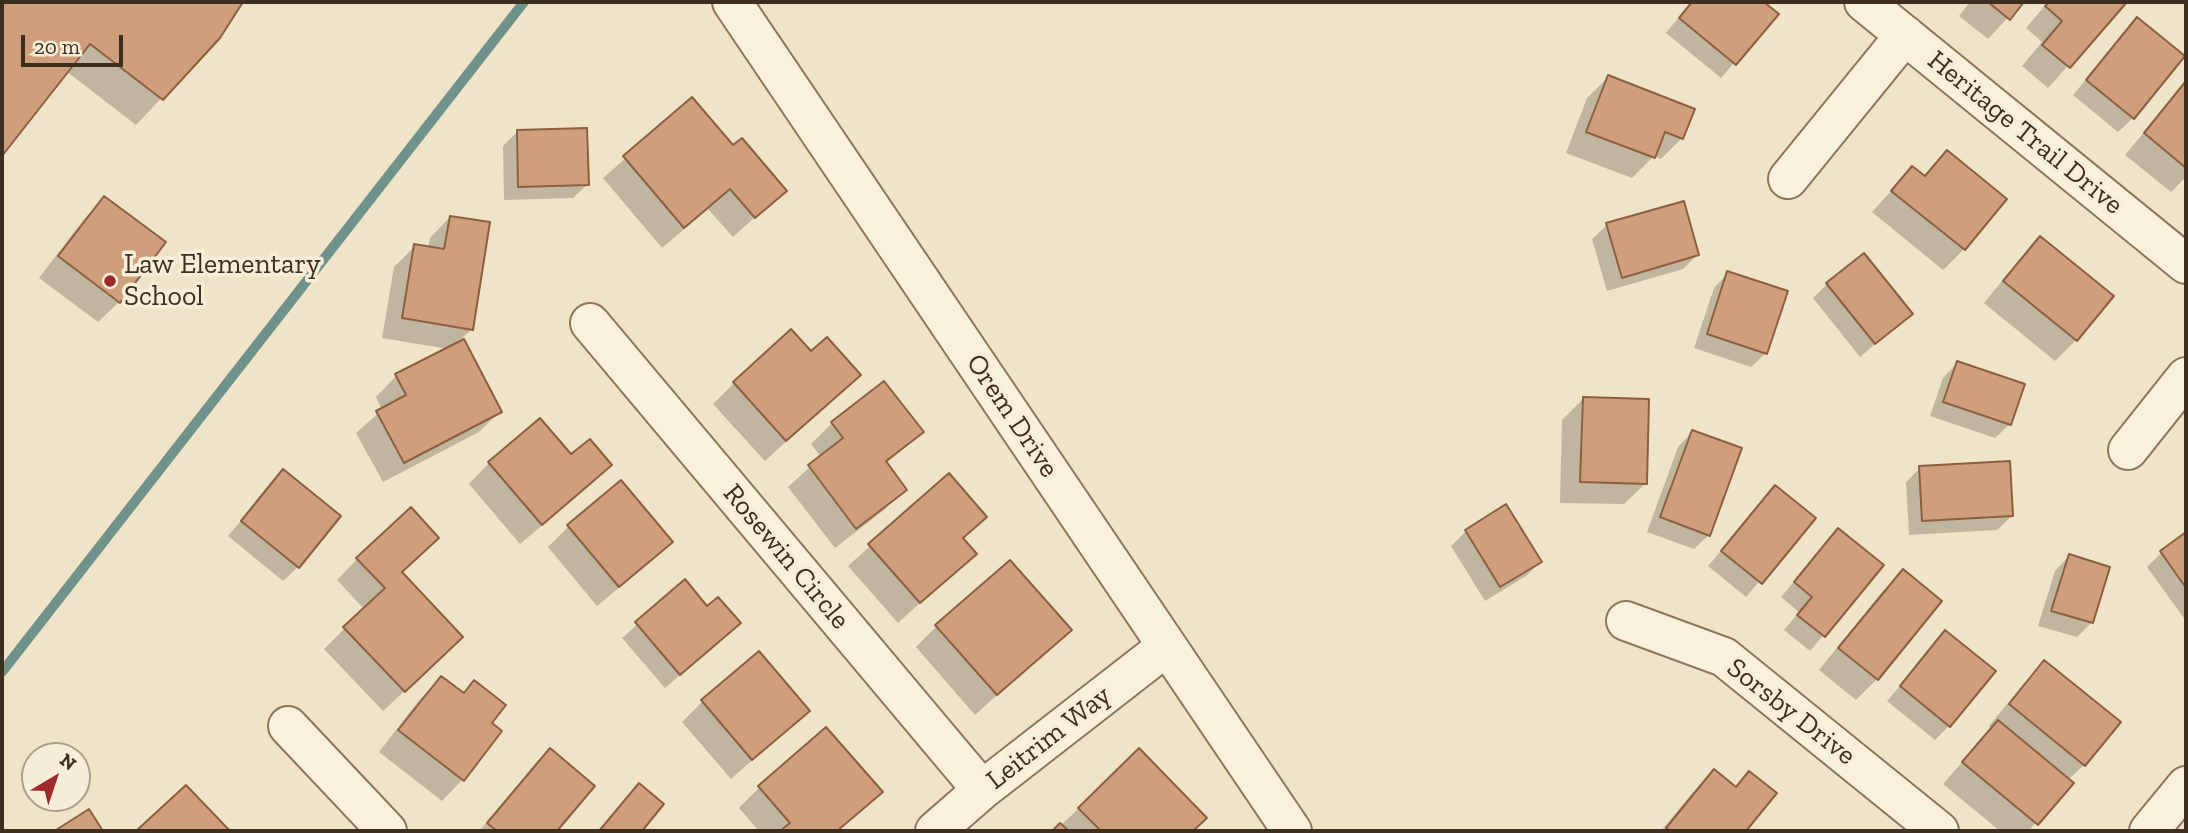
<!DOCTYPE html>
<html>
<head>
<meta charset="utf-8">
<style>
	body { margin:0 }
	#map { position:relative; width:2188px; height:833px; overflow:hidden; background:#f0e4c8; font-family:"Zilla Slab",serif }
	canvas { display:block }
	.frame { position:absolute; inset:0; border:4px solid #3d2e20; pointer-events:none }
	.north { position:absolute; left:21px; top:742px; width:70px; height:70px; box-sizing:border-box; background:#f7eed8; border:2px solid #ada18e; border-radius:50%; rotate:39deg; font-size:19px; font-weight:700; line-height:28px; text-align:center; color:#3d2e20 }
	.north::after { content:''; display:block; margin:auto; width:24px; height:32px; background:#9e2a2b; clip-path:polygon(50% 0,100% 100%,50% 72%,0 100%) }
	.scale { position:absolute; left:21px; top:35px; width:102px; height:32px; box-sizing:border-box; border:4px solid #3d2e20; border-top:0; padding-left:9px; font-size:21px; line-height:24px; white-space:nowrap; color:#3d2e20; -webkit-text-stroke:5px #f7eed8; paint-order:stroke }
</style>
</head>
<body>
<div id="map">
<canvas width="2188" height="833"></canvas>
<div class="frame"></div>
<div class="north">N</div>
<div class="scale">20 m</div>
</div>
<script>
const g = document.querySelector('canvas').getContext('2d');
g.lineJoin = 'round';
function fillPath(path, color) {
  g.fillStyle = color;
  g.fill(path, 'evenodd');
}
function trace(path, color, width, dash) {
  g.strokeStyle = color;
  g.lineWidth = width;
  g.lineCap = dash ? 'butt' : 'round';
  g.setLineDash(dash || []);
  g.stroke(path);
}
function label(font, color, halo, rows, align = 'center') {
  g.font = font + ' "Zilla Slab",serif';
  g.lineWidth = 7;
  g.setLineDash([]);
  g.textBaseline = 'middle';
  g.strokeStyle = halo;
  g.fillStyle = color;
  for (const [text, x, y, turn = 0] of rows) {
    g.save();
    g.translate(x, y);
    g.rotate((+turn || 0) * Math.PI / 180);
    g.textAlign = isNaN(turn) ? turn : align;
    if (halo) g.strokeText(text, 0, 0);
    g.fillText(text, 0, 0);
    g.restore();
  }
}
const shadow = new Path2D(`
	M2,2h239l-22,35 -83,88 -70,-54 -64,82z
	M1691,2h70l15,12 -55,64 -55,-45z
	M1970,2h52l-34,37 -29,-23z
	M2048,2h77l-77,86 -26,-22 20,-24 -16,-14z
	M2137,19l-4,99 -15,14 -45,-37z
	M1608,77l74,61 -21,21 -7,-3 -22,22 -66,-25 21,-55z
	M2186,82v95l-15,15 -46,-37z
	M692,100l41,48 51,43 -51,46 -25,-28 -46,39 -59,-70z
	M517,132l71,52 -15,14 -69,2 -1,-54z
	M1947,152l57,47 -40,50 -21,21 -71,-58 40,-44 11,9z
	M104,198l15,104 -21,20 -59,-44 45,-59z
	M450,217l22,112 -16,15 44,67 -21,21 -96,50 -27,-49 26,-23 -6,-13 20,-21 52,-27 -66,-11 12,-71 21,-21 13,2 2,-10z
	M1607,225l90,30 -14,14 -76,22 -15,-52z
	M2040,238l36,102 -21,21 -71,-58 36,-44z
	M1728,273l38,80 -15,14 -57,-19 20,-60z
	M1827,284l83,30 -50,43 -47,-59z
	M811,354l48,20 -94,87 -52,-57 21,-21z
	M1957,363l53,61 -15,14 -65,-22 13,-38z
	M884,383l38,49 -36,32 19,25 -21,21 -49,38 -47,-61 33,-30 -10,-13 21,-21z
	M1583,399l62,85 -21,20 -64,-1 2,-83z
	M1692,432l17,103 -15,14 -47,-17 31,-85z
	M571,457l39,8 -21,21 -69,58 -51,-60 20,-21z
	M1920,468l92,48 -15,14 -88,5 -3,-53z
	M283,471l15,96 -15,14 -55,-45z
	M948,476l37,41 -23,23 12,14 -76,69 -50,-57z
	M1775,488l38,30 -67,79 -38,-31z
	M1506,506l34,56 -14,14 -41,25 -34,-55 15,-15z
	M569,526l102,16 -21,20 -53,44 -49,-59z
	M1838,530l43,36 -71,85 -26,-21 15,-18 -18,-15z
	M2186,534v87l-39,-54 14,-14z
	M2069,556l23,66 -15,15 -39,-11 17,-55z
	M357,559l43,14 40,85 -57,53 -59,-62 40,-40 -27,-29z
	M1903,571l37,30 -63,78 -21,21 -37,-30 63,-78z
	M685,582l39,55 -59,51 -43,-50z
	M937,626l133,4 -95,85 -59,-68z
	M1945,633l4,93 -14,14 -48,-39z
	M2045,663l39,102 -16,15 -39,51h-29l-57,-47 49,-56 -3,-2 35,-43z
	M441,678l21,16 12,-12 16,42 9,8 -37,48 -20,21 -63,-49 41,-53z
	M703,701l105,10 -77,68 -49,-57z
	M550,751l43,35 -38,45h-76z
	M1139,751l65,67 -13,13h-136z
	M1714,771l20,17 16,-15 24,20 -31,38h-82l32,-39z
	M639,785l23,19 -23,27h-41z
	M760,787l120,4 -42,40h-79l-20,-23z`);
const stream = new Path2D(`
	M2,672l522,-670`);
const building = new Path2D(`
	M2,2h241l-23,36 -57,62 -73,-56 -88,112z
	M1692,2h72l15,12 -43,51 -57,-47z
	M1988,2h36l-14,18z
	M2049,2h78l-57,66 -28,-23 20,-24 -17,-15z
	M2137,17l48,39 -51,63 -48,-39z
	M1608,75l87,34 -12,30 -18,-7 -10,26 -69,-26z
	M2186,81v87l-42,-35z
	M692,97l41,48 9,-7 45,53 -32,27 -25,-29 -46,39 -61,-72z
	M587,128l2,57 -71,2 -1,-57z
	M1947,150l60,49 -42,51 -74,-59 21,-25 13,10z
	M104,196l62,46 -46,61 -62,-47z
	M1684,201l15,54 -77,23 -16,-55z
	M450,216l40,6 -17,108 -71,-12 12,-74 30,5z
	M2040,236l74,60 -37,45 -74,-60z
	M1864,253l49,61 -38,30 -49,-61z
	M1727,271l61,20 -21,63 -60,-20z
	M791,329l20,22 16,-14 34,38 -75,66 -53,-59z
	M464,339l38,73 -98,51 -28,-52 30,-16 -11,-21z
	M1957,361l68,23 -14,41 -68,-23z
	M884,381l40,51 -38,29 21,29 -51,39 -48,-64 35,-27 -12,-16z
	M1583,397l66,2 -2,85 -67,-2z
	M540,418l31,36 19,-15 22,26 -70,60 -54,-63z
	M1692,430l50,18 -32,88 -50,-19z
	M2010,461l3,55 -91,5 -3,-55z
	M283,469l58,47 -42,52 -58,-47z
	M949,473l38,44 -24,21 14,16 -57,49 -52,-59z
	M621,480l52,62 -54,45 -52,-62z
	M1775,485l41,33 -54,66 -41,-33z
	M1506,504l36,58 -42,25 -35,-57z
	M411,507l28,31 -37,34 61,65 -58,55 -62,-65 42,-39 -29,-30z
	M1838,528l46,37 -59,72 -28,-22 15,-18 -18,-15z
	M2186,532v56l-26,-37z
	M2069,554l41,13 -17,56 -42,-12z
	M1010,560l62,70 -75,65 -62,-70z
	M1903,569l39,32 -64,79 -40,-32z
	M685,579l22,27 11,-9 23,26 -61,52 -45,-53z
	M1945,630l51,41 -46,56 -50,-41z
	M759,651l51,60 -58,49 -51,-60z
	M2044,660l77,62 -36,44 -76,-62z
	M441,676l23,17 10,-13 32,25 -14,18 10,8 -38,50 -66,-51z
	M1998,720l76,63 -36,42 -76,-63z
	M826,727l57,65 -46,39h-57l10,-8 -32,-37z
	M550,748l45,38 -38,45h-60l-10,-8z
	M1139,748l68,70 -14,13h-92l-23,-23z
	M1714,769l22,18 13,-16 28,22 -31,38h-75l-5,-3z
	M639,783l25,21 -22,27h-43z
	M186,785l44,46h-94z
	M89,809l14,22h-47v-1z
	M1060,823l9,8h-17z`);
const minor = new Path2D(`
	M732,2l560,829
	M1864,2l322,262
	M1788,179l117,-144
	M590,323l392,467
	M2128,450l58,-73
	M1626,621l98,36 215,174
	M288,726l99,105
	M935,831l47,-41 184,-143
	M2149,831l37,-45`);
const markers = [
	[110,281,7,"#9e2a2b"]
];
const streetNames = [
	["Heritage Trail Drive",2025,133,39],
	["Orem Drive",1012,416,56],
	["Rosewin Circle",786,557,50],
	["Sorsby Drive",1791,712,38],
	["Leitrim Way",1049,738,-38]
];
const poiNames = [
	["Law Elementary",124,265],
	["School",124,297]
];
fillPath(shadow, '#0003');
trace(stream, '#6f938a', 10);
fillPath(building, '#cf9f7d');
trace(building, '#8d5f41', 2);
trace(minor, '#8d765c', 42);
trace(minor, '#faf1dc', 38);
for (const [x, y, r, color] of markers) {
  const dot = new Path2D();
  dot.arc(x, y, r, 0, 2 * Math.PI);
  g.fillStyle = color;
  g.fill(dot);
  trace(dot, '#f7eed8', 2.5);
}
label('28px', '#3d2e20', '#f7eed8', streetNames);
label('28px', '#3d2e20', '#f7eed8', poiNames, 'left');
</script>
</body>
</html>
